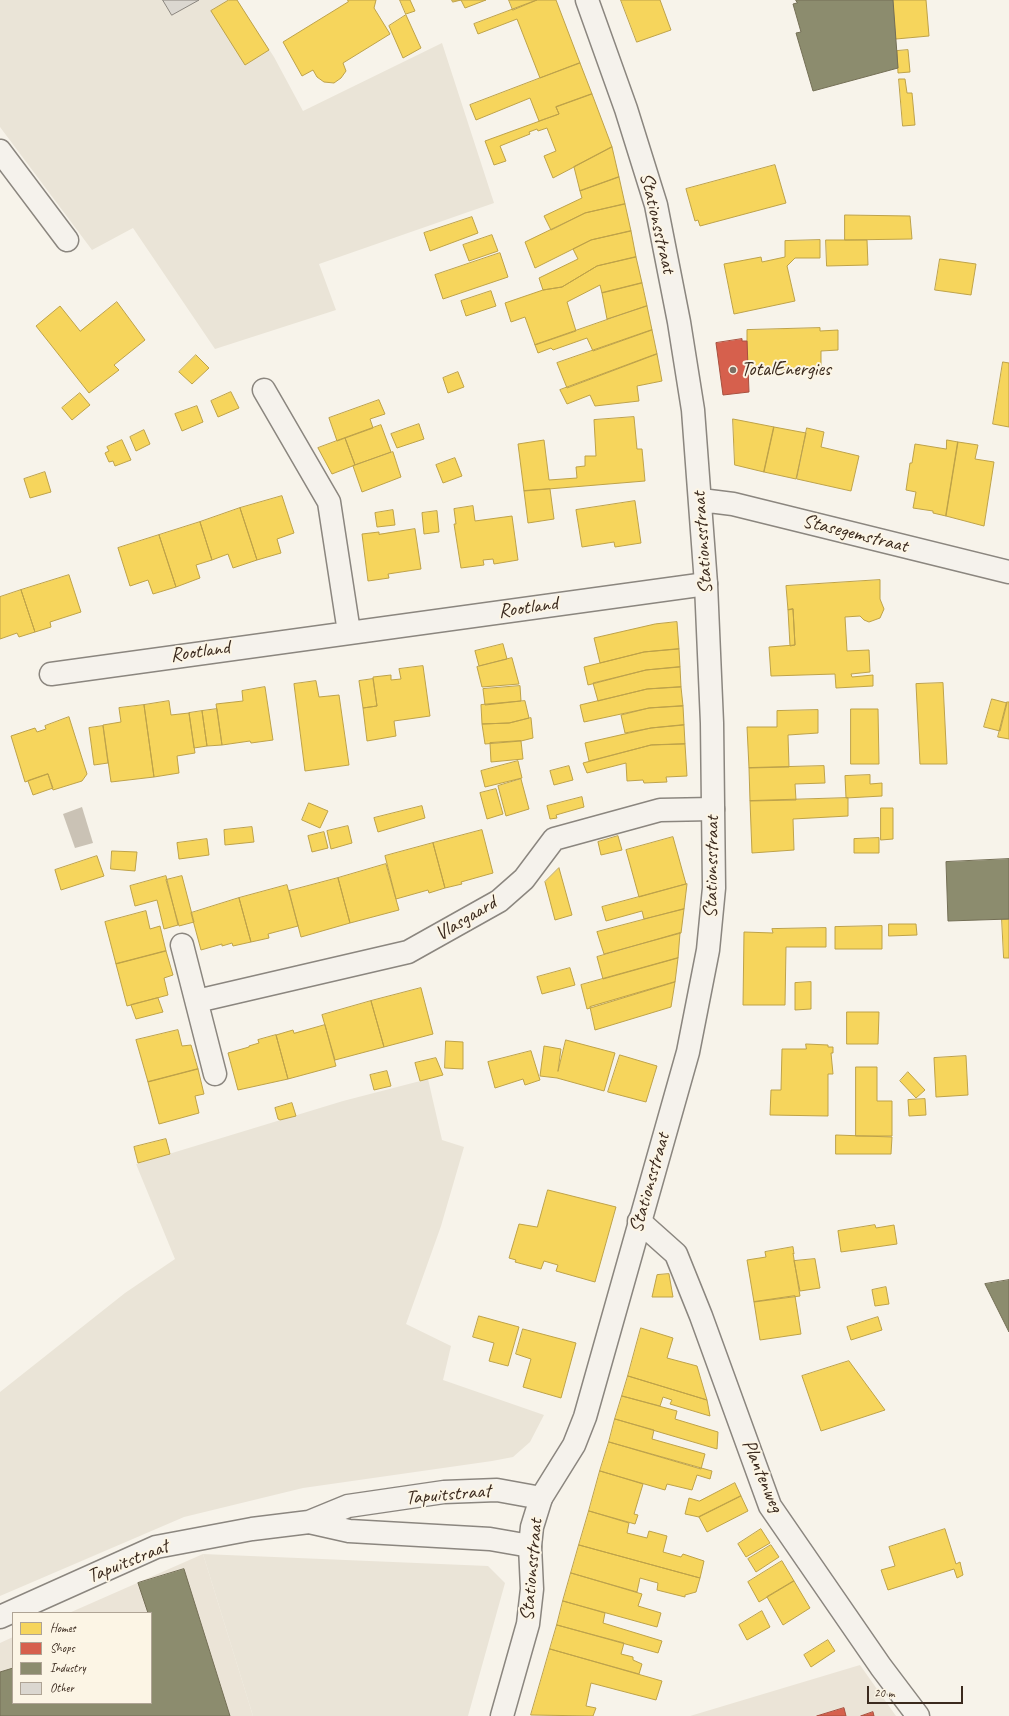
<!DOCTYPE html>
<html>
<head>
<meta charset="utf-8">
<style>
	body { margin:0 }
	#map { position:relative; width:1009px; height:1716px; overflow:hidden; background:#f7f3ea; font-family:Caveat,sans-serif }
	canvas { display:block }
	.legend { position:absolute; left:12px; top:1612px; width:140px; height:92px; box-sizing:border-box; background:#fcf5e5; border:1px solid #afa495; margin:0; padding:5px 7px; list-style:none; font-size:12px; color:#3b2a1e }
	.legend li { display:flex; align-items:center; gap:8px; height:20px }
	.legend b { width:20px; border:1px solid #afa495 }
	.scale { position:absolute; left:867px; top:1686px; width:96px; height:18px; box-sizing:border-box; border:2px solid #3b2a1e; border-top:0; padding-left:5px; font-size:12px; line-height:14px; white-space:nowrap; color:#3b2a1e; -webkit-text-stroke:3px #fcf5e5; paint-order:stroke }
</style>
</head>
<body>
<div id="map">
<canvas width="1009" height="1716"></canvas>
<ul class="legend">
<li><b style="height:11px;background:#f6d55c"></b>Homes</li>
<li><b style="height:11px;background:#d6604d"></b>Shops</li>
<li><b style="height:11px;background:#8c8c6e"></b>Industry</li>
<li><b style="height:11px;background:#dbd7d0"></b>Other</li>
</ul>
<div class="scale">20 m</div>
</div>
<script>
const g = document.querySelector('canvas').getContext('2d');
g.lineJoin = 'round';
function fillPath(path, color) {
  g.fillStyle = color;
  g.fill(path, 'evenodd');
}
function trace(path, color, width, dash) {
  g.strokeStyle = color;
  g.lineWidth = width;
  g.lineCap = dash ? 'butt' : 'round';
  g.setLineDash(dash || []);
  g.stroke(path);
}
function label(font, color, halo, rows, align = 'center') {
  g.font = font + ' Caveat,sans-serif';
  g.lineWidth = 4;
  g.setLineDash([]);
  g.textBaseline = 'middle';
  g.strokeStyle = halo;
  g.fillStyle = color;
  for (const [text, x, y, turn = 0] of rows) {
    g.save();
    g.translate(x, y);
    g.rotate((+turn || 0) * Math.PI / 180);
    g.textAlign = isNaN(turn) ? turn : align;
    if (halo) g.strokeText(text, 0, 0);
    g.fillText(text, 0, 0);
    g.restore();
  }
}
const built = new Path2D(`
	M203,1554l50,162h-253v-73l13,-6v66h138v-90h-82z
	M860,1665l36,51h-206z`);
const green = new Path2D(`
	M0,0h237l37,57 29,54 139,-68 52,160 -175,61 17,46 -121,39 -82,-121 -41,22 -92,-123z
	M428,1079l14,61 22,7 -23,79 -35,98 45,22 -8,34 101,35 -14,27 -17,15 -21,4 -189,27 -119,29 -184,79v-204l125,-99 50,-34 -39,-95 207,-63z
	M203,1554l285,12 17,17 -37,133h-215z`);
const water = new Path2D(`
	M82,807l11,36 -18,5 -12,-34z`);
const homes = new Path2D(`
	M229,0h8l32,50 -24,15 -34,-54z
	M348,0h28l-2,8 16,26 -47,29 3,8 -5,7 -7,5 -10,-1 -7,-5 -4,-7 -11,6 -19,-34 65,-40z
	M400,0h10l5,11 -9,3z
	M452,0h34l-21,8 -4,-8 -8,2z
	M509,0h28l-24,10z
	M537,0h19l24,63 -40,15 -23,-59 -39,15 -4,-10z
	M621,0h39l11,30 -34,12z
	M893,0h33l3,36 -33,3z
	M406,15l15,33 -18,10 -14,-32z
	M908,50l2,22 -12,1 -1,-22z
	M580,63l12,31 -36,13 3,7 -20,7 -9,-23 -54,22 -6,-15z
	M899,79h6l2,14h5l3,32 -12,1z
	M592,94l20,53 -59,31 -9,-22 12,-5 -9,-23 -9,3 -1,-2 -8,3 1,2 -30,12 6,15 -12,4 -9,-24 74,-27 -3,-7z
	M612,147l7,30 -39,14 -6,-24z
	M775,165l11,38 -86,23 -2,-6 -3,1 -9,-32z
	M619,177l6,27 -40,9 -34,17 -7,-14 38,-18 -2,-7z
	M625,204l6,27 -40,9 -56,28 -10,-26 60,-29z
	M845,215l65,1 2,23 -67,1z
	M472,217l6,16 -48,18 -6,-18z
	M631,231l5,26 -39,9 -35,21 -19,3 -4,-12 39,-19 -5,-10 18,-9z
	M492,235l6,16 -29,10 -6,-16z
	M820,240v18h-25l-8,8 8,35 -61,13 -10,-50 37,-7 1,5 23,-5v-16z
	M826,240h41l1,25 -41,1z
	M500,253l8,24 -65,22 -8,-24z
	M636,257l6,26 -40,10 -2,-8 -33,17 9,29 -41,14 -10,-28 -14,5 -6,-19 38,-13 19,-3 35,-21z
	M940,259l36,5 -5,31 -36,-5z
	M642,283l5,23 -40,13 -5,-26z
	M491,291l5,15 -30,10 -5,-15z
	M117,302l28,38 -31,25 5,5 -30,23 -53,-67 24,-20 20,25z
	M647,306l5,24 -59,21 -6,-13 -34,12 -2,-2 -13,5 -3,-8z
	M820,328v3l18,-1v20l-17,1v19h-74v-40z
	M652,330l5,24 -90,34 -10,-25z
	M657,354l5,27 -25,5 2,15 -44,5 -5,-11 -23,9 -7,-14z
	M196,355l13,13 -17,16 -13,-12z
	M1003,362l6,1v64l-16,-3z
	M458,372l6,15 -16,6 -5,-15z
	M231,392l8,16 -21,9 -7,-16z
	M80,393l10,12 -18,15 -10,-12z
	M379,400l6,14 -15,5 3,9 -36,13 -8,-23z
	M197,406l6,16 -21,9 -7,-17z
	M634,417l3,32h5l3,32 -121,10 -6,-47 26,-4 5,40 28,-2 -1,-11 9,-1v-10h11l-2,-36z
	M733,419l41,8 -10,45 -29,-7z
	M419,424l5,15 -27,9 -6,-14z
	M381,425l10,27 -36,13 -10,-27z
	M774,427l32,6 -10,46 -32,-7z
	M807,428l17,4 -3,15 38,9 -8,35 -54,-12z
	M144,430l6,14 -14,7 -6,-14z
	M345,438l10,27 -23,9 -14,-26z
	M122,440l9,20 -16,6 -2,-5 -4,1 -4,-9 4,-2 -2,-4z
	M947,440l11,2 -12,74 -13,-3v-2l-20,-3 3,-16 -10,-2 4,-27h2l3,-19 31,5z
	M958,442l20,3 -3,14 19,3 -10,64 -38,-10z
	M393,452l8,25 -39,15 -9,-26z
	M455,458l7,18 -19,7 -7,-18z
	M45,472l6,20 -21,6 -6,-19z
	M550,489l4,30 -26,4 -4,-32z
	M282,496l12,37 -17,6 4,14 -24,7 -17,-52z
	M635,501l6,42 -26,4 -1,-5 -32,5 -6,-37z
	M473,506l2,15 37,-5 6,44 -24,4 -1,-5 -10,1 1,5 -23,3 -7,-44h2l-2,-15z
	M240,508l17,52 -24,8 -5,-14 -16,6 -12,-38z
	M393,510l2,15 -18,2 -2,-14z
	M437,511l2,21 -15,2 -2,-21z
	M200,522l12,38 -16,5 4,13 -24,9 -17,-52z
	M415,529l6,40 -33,5 1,4 -21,3 -6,-47 17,-2v2z
	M159,535l17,52 -23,7 -5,-14 -18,6 -12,-38z
	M69,575l12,37 -31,10 1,5 -16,5 -14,-42z
	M880,580v19l4,10 -4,9 -11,4 -5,-2 -4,-4 -15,1 2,34 22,-1 1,22 -19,2 1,3 21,-2v11l-37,2 -1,-14 -64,2 -2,-29 26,-2 -2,-36 -5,1 -2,-24z
	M21,590l14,42 -16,5 -2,-4 -17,6v-42z
	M793,609l2,36 -5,1 -2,-36z
	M677,622l2,27 -35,3 -44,11 -6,-25 61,-14z
	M503,644l4,15 -28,7 -4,-15z
	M679,649l1,18 -34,3 -58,15 -4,-18 60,-15z
	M512,658l7,26 -37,3 -5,-20z
	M423,666l7,50 -36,5 2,15 -29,5 -4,-33 14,-2 -4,-29 18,-2v5l10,-1 -2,-10z
	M680,667l1,20 -34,2 -49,12 -5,-18 53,-13z
	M373,679l4,27 -14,2 -4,-27z
	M316,681l3,16 20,-2 10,70 -44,6 -11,-87z
	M943,683l4,81h-27l-4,-80z
	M520,686l1,15 -36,4 -2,-16z
	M265,687l8,53 -22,3 -1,-2 -28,4 -6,-41 27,-3 -1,-10z
	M681,687l2,19 -34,2 -65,14 -4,-17 67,-16z
	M992,699l15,4 -7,28 -16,-4z
	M169,701l2,14 18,-2 6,40 -18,3 2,17 -25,4 -10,-72z
	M525,701l4,17 -20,5 -27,1 -1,-19z
	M1007,702h2v37l-11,-2z
	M144,705l10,72 -43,5 -8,-57 18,-3 -2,-14z
	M683,706l1,19 -33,3 -26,5 -4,-18 28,-7z
	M217,709l5,36 -15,1 -5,-35z
	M851,709h27l1,55h-28z
	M818,710v23l-30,2 1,32 -40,1 -2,-41h30v-16z
	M202,711l5,35 -13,2 -5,-35z
	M69,717l18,57 -5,7 -29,9 -5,-16 -23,8 -14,-46 24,-8 2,4 9,-3 -1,-3z
	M531,718l2,20 -12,3 -36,3 -3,-20 27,-1z
	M684,725l1,19 -34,1 -62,16 -4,-18 66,-15z
	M103,726l5,37 -14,2 -5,-37z
	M521,741l2,18 -32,3 -1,-19z
	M685,744l2,32 -21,1 1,5 -23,1 -1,-3 -16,1 -1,-18 -39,10 -4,-10 68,-18z
	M518,761l4,17 -37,9 -4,-16z
	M569,766l4,14 -19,5 -4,-14z
	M824,766l1,17 -30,1 1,16 -46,1 -1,-33z
	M48,774l5,14 -20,7 -5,-14z
	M870,775v9l12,-1v13l-36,2 -1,-22z
	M521,779l8,30 -23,7 -8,-30z
	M496,789l7,25 -16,5 -7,-26z
	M582,797l2,10 -28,8 1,3 -7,1 -3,-13z
	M848,798v18l-55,3 1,31 -42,3 -2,-52z
	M309,803l19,8 -8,17 -18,-8z
	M422,806l3,12 -47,14 -4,-14z
	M881,808h12v31l-12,1z
	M348,826l4,17 -21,6 -4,-18z
	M252,827l2,15 -29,3 -1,-15z
	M482,830l11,43 -32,9 1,2 -17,4 -12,-45z
	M324,832l4,16 -16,4 -4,-16z
	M618,836l4,14 -21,5 -3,-13z
	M673,837l13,47 -47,13 -13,-47z
	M879,838v15h-25v-14z
	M207,839l2,16 -30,4 -2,-16z
	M433,843l12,45 -16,5 -1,-3 -32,9 -11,-43z
	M112,851l25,1 -2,19 -24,-2z
	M97,856l7,20 -43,14 -6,-20z
	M386,864l13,46 -49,13 -12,-45z
	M559,868l13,47 -17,5 -10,-38z
	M166,876l12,49 -14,4 -7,-29 -22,6 -5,-20z
	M182,876l12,46 -15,4 -13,-46z
	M338,878l12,45 -49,14 -12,-46z
	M687,884l-3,25 -40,10 -2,-8 -36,10 -4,-14z
	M287,885l11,41 -30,8 1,4 -18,4 -12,-44z
	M239,898l12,44 -18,4 -1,-3 -10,3v-2l-21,6 -10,-37z
	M684,909l-3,24 -77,21 -7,-22z
	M146,911l4,18 10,-3 6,25 -50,13 -11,-42z
	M1002,919h7v39h-5z
	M889,924h27l1,11 -28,1z
	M882,926v23h-47v-22z
	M826,928v19h-40l-1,58h-42l1,-73 29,1 -1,-4z
	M680,933l-2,25 -75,21 -6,-22z
	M166,951l7,24 -9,3 4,17 -41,11 -11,-42z
	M678,958l-3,24 -88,27 -6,-24z
	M570,968l5,17 -33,9 -5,-17z
	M675,982l-4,25 -76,23 -5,-23z
	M811,982v27l-16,1v-27z
	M421,988l12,46 -49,13 -13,-46z
	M158,998l5,14 -27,7 -5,-14z
	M371,1001l13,46 -49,13 -13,-45z
	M847,1012h32l-1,32h-31z
	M325,1025l11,41 -48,13 -12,-44 17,-5 1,3z
	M178,1030l4,16 9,-1 7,24 -50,13 -12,-42z
	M276,1035l12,44 -50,11 -10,-37 21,-6v-1l10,-3 -1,-3z
	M566,1040l49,13 -11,38 -47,-13 -17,-2 4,-30 17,3 -3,22z
	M446,1041l17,1v27l-18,-1z
	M806,1044l22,1v2h5v6h-2l2,21h-5v42l-58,-1 1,-25h10l1,-41h24z
	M531,1051l9,29 -15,5 -2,-6 -28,9 -7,-26z
	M620,1055l37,11 -11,36 -38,-10z
	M966,1056l2,39 -32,2 -2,-39z
	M436,1058l7,17 -23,6 -5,-18z
	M856,1067h21v34h15v35h-36z
	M198,1069l6,25 -9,2 4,17 -40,11 -11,-42z
	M387,1071l4,15 -17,4 -4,-15z
	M908,1072l17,18 -9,8 -16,-17z
	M925,1099l1,16 -17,1 -1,-16z
	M292,1103l4,13 -16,4 -2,-1 -3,-11z
	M836,1135l56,2 -1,17h-55z
	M166,1139l4,15 -32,9 -4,-16z
	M548,1190l68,17 -21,75 -39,-11 2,-6 -14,-4 -3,8 -26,-7 1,-2 -7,-2 10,-34 18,3z
	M875,1225l1,3 18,-3 3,19 -56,8 -3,-21z
	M793,1247l1,7 -1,-1 7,43 -46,6 -7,-42 19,-3 -1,-5z
	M815,1259l5,29 -20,3 -6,-30z
	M669,1274l4,23h-21l5,-22z
	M886,1287l3,17 -14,2 -3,-16z
	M795,1296l6,38 -41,6 -6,-38z
	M479,1316l40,11 -11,39 -19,-5 5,-18 -21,-6z
	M878,1317l4,13 -31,10 -4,-13z
	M641,1328l32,10 -6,20 30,8 10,34 -79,-24z
	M523,1329l53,14 -15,55 -38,-11 8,-28 -15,-5z
	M849,1361l36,49 -64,21 -19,-55z
	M628,1376l79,24 3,16 -40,-12 2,-4 -9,-3 -3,9 -38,-10z
	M622,1396l55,15 -2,8 43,13 -1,17 -102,-30z
	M615,1419l39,11 -2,9 53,15 -4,15 -92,-27z
	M609,1442l103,29 -2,8 -13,-4 -5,15 -25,-6 -2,6 -65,-19z
	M600,1471l43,13 -9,30 4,1 -3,9 -46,-13z
	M735,1483l6,13 -42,21 -14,-3 4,-16 10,3z
	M741,1496l7,15 -41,21 -8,-15z
	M589,1511l40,12 -2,10 20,5 2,-7 18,5 -4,16 18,5 2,-3 21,7 -4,17 -121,-33z
	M761,1529l9,14 -24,14 -8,-13z
	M945,1529l11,35 4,-2 3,13 -6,3 -3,-9 -66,21 -7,-20 14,-4 -6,-19z
	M579,1545l121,33 -4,14 -11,3v2l-28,-7 1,-7 -18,-5 -3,14 -66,-19z
	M771,1545l8,12 -23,15 -8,-13z
	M782,1561l12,20 -35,21 -11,-20z
	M571,1573l71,21 -4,12 23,7 -4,14 -94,-26z
	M794,1581l16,27 -27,17 -16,-28z
	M563,1601l42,12 -2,10 59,18 -4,12 -101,-28z
	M762,1611l8,16 -23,13 -8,-15z
	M557,1625l67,18 -3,11 12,3v3l9,4 -3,10 -89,-25z
	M828,1640l7,11 -24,16 -7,-12z
	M550,1649l112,32 -6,19 -65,-17 -5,23 10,2 -3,8 -62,-1z`);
const shops = new Path2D(`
	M742,339v2h5l2,51 -26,3 -7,-52z
	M844,1708l2,8h-29z
	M873,1712l1,4h-13z`);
const industry = new Path2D(`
	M796,0h97l5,68 -85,23 -17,-58 5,-1 -8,-28 4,-1z
	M1009,859v60l-61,2 -2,-59z
	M1009,1280v52l-24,-48z
	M184,1569l46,147h-230v-44l13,-4v35h138v-90h-3l-10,-30z`);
const building = new Path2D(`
	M163,0h36l-27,15z`);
const street = new Path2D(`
	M0,151l67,89
	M264,390l65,112 20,130
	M51,674l655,-90
	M182,945l33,129
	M197,1001l211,-49 91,-51 25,-22 30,-40 106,-29 53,-1
	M639,1221l37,33 25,62 69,190 111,161 37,49
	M309,1522l40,9 141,8 40,7
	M0,1617l156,-70 96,-18 57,-7 39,-16 96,-14 53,-2 44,8`);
const secondary = new Path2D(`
	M701,500l32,4 276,68
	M502,1716l26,-92 4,-35 -2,-43 2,-19 9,-29 33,-53 11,-28 103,-365 20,-102 6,-62 -2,-165 -6,-139 -13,-174 -14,-88 -23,-117 -30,-96 -39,-109`);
const markers = [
	[733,370,4,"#7d7065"]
];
const streetNames = [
	["Stationsstraat",657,223,77],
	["Stasegemstraat",855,534,14],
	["Stationsstraat",703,543,-94],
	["Rootland",528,608,-8],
	["Rootland",200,652,-8],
	["Stationsstraat",712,867,-89],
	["Vlasgaard",466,919,-31],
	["Stationsstraat",650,1183,-74],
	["Plantenweg",762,1476,67],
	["Tapuitstraat",448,1495,-5],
	["Tapuitstraat",128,1562,-22],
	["Stationsstraat",532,1570,-85]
];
const poiNames = [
	["TotalEnergies",741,370]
];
fillPath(built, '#ebe4d7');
fillPath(green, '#eae4d7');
fillPath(water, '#cac2b5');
fillPath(homes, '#f6d55c');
trace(homes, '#bea249', 1);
fillPath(shops, '#d6604d');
trace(shops, '#a8503f', 1);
fillPath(industry, '#8c8c6e');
trace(industry, '#746f56', 1);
fillPath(building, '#dbd7d0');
trace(building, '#8b867f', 1);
trace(street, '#8b867f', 25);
trace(secondary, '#8b867f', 25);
trace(street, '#f5f2ec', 22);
trace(secondary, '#f5f2ec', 22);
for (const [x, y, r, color] of markers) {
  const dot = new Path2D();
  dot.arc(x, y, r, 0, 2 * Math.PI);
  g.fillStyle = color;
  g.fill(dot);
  trace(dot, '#fcf5e5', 1.5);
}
label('20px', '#3b2a1e', '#fcf5e5', streetNames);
label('20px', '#3b2a1e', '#fcf5e5', poiNames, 'left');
</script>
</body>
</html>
